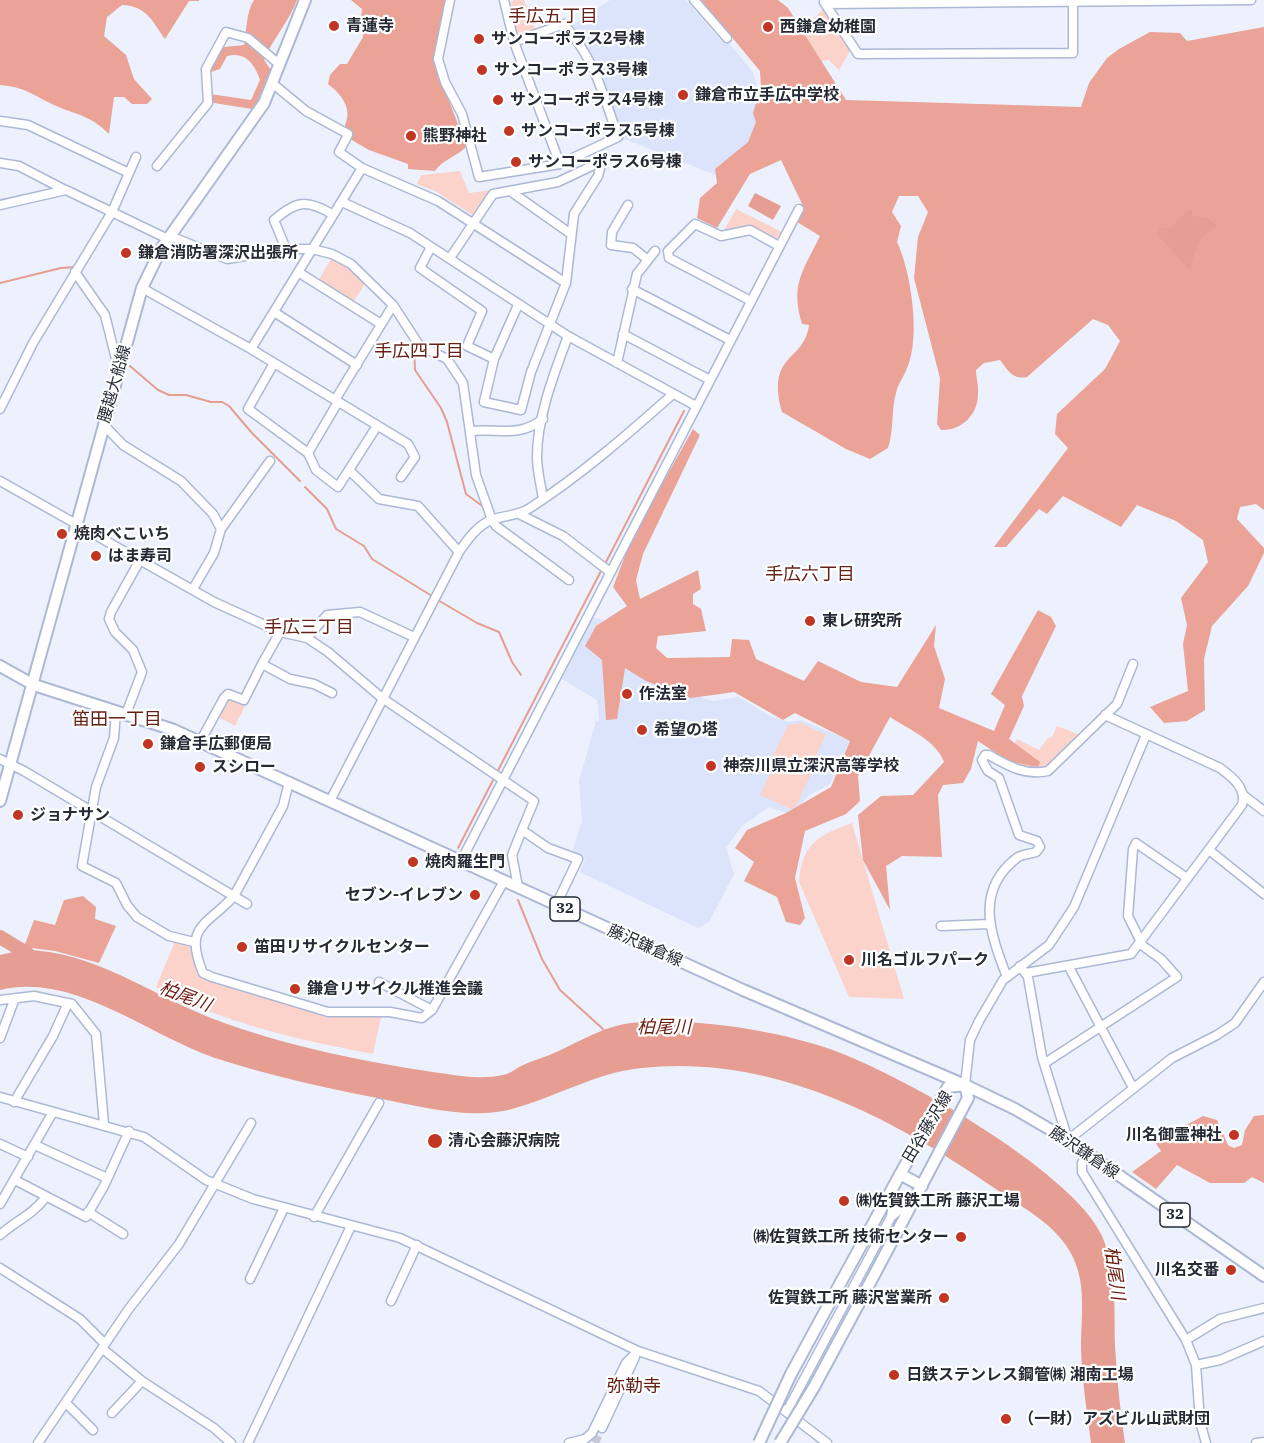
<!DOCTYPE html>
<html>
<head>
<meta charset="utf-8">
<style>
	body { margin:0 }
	canvas { display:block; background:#ecf1fd }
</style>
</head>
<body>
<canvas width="1264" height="1443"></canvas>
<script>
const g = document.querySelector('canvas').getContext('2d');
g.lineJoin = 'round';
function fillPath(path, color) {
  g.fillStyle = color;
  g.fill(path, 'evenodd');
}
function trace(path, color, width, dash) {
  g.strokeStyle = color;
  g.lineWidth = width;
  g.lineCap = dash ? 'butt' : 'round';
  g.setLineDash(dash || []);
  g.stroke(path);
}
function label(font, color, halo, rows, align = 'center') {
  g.font = font + ' "IBM Plex Serif","Noto Sans JP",serif';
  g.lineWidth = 4.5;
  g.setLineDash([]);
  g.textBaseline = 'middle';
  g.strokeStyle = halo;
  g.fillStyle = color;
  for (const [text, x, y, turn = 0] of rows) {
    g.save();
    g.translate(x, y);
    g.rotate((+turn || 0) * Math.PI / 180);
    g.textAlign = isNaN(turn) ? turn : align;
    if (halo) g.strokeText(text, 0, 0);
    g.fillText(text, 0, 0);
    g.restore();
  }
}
const built = new Path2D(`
	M610,0h76l35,41h6l26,31 17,64 -39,45 -109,-43 -30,-81 -23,-30z
	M593,617l25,9 68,67 27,8 26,-4 29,18 20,7 13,-2 49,21 -20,43 -22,12 -15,19 -24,-8 -27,19 -16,22 8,26 -25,48 -11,6 -118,-56 5,-13 -13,-6 10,-33 -3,-39 17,-60h3l-2,-21 -35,-21z`);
const green = new Path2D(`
	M514,0h10l12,32 -18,7 -7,-37z
	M823,9l27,42 -11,19 -10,-10 -9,1 -19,-28z
	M460,171l9,22 22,-3 -17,26 -37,-24 -20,-8 4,-9z
	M736,209l46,23 -7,8 -25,-13 -27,5z
	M331,259l15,8 19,17 -12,18 -35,-21z
	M227,698l19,6 -11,22 -20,-11z
	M801,723l25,12 -18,38 3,1 -17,36 -34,-15 17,-35 -5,-3 16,-32z
	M1057,726l23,9 -32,31c-14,7 -30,0 -43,-5l12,-22 22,11 8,-11 5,-2z
	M852,823l52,176 -55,-2 -50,-115c3,-39 20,-47 53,-59z
	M176,939l16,9 5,20 131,47 53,2 -8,37c-74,-14 -150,-31 -217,-67z`);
const forest = new Path2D(`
	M0,0h199v1h-10l-24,38c-13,-18 -18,-33 -43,-34l-15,12 -3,19 22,19 8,24 18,20 -5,5h-15l-8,-7h-10l-5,37c-17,-17 -27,-18 -48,-26 -25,-10 -33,-21 -61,-23z
	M254,0h43c-8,22 -24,38 -33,60l7,10 -16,36 -3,3 -38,-6 -3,-2 -1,-7 41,6 9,-20c-5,-16 -15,-29 -33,-24l-7,13 -9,3 2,-8 11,-17 20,-2c3,-15 2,-33 10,-45z
	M351,0h97c-3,14 -8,28 -10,42 -3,36 18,71 28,105 -10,10 -24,13 -31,24l-27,-2v-5l-39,-14 -19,-11 -5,-14c8,-17 -4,-31 -17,-41l2,-9 10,-11h7l16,-27 -3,-11 2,-17z
	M701,0h77l10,8 58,92 235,7 8,-24 18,-25 12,-9 31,-17 30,1 7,8 77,-14v483l-8,-6 -16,3 -3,12 27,29v5l-16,33 -36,40 -8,33 1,51 -18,11 -23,2 -14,-16 38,-16 -5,-47 4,-19 -6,-27 27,-36 -5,-22 -27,-19 -39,-16 -16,22 -58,-31 -16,18 -8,-5 -33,38h-12l74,-99 -13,-14 2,-20 48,-45 15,-28 -12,-16 -15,-6 -66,58c-15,3 -19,-7 -27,-17l-16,3 -8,7c0,8 3,16 2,24 0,21 -17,37 -37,36l-4,-6 3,-46 -26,-100 4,-41 10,-25 -10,-16h-19l-7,16 9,14 -4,16c14,29 24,96 10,126 -3,9 -9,15 -11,25 -5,18 -2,38 -8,55l-18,11 -24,-10 -64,-37c-16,-60 22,-49 27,-87l-7,-1c-12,-40 1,-53 18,-88l-23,-14 7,-14 -23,-48 -31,14 -33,54 -20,-10 3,-20 17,-15 -2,-14 33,-27 8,-20 -3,-9 8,-26 -1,-16z
	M693,429l7,6 -57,119 -7,26 4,19 58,-29 3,19 -8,5v10l8,5 5,22 -48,5 -2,12 11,10 63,-1 2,-18 17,1 7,19 48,22 14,-20 43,21 36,5 39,-62 -2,21 11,33 -6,29 55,23 11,-26 -14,-11 47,-84 13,7 5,9 -34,70 2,10 -15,33 31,23 -2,5 -30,-6 -30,-20 -7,28 -8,14 -20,2 -5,10 4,62 -40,-1 -16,10 4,44 -27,-50 -5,-45 23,-19 32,-1 31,-33c-8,-22 -36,-33 -54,-45l-32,59 2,25 -14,13 -41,17 -10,47 10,40 -5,7 -14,-3 -9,-25 -33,-16 10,-19 -19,-14 12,-18 39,-17 45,-26 19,-46 -55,-28 -12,7 -49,-28 -43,6 -45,-17 -21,-13 -8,51 -11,1 -4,-60 -17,-14 11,-20 31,-20 -14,-19 20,-51z
	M83,896l13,11 -1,12 21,7 -17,37 -44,-12 -31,-4 10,-27 21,5 9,-25z
	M1264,1115v68l-12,-6 -8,6h-34l-33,-18 -21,24 -24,-17 29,-21 -6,-9 48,-26 14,4 11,25 6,3 8,-3 3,-15 9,-14z`);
const water = new Path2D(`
	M755,193l26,13 -8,14 -25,-14z
	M1189,210h3v6l16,2 9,8c-16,7 -24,28 -27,44l-33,-36 3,-6c14,5 19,-12 29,-18z
	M22,950c68,-1 128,44 189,68 69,27 162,46 236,56 17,3 39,5 56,1 7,-1 12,-6 18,-9 10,-5 22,-8 33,-13 25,-11 50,-27 77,-30 58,-6 138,6 193,24 69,22 249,124 278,189 15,35 12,73 13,110 2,32 5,65 10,97h-34c-4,-31 -9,-63 -10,-94 0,-29 5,-60 -6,-87 -12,-32 -45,-50 -72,-68 -105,-74 -229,-141 -362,-126 -46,5 -85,29 -129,41 -38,10 -82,0 -120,-8 -60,-12 -119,-24 -177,-43 -68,-23 -141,-86 -215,-68v-35z`);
const stream = new Path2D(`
	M0,283l61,-15 15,-1
	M414,344l1,26 26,38 6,14 19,72 19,14
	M130,366l28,24 11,5h17l25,7h11l7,4 23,27 48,48
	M305,487l22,22 9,20 28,17 8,13 60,37
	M605,564l79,-153
	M436,599l41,24 22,9 13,30 9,13
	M458,848l144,-279
	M518,900l24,59 18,31 43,39 1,4`);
const river = new Path2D(`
	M0,937l28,17 2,10`);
const minorTunnel = new Path2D(`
	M595,1443l7,-15`);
const minor = new Path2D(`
	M450,0l-12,59 7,23 17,32 17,63 81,-13 58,-27c-15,-43 -23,-77 -54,-113l-50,18
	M504,0l10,42 46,122
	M694,0l33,38
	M826,0v4l425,-4
	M824,2l34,52 215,-1v-50
	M272,83l34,28 42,23
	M0,121l28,4 101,48
	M348,135l-9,17 23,16 76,33 128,82
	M0,163l19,3 46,24
	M157,166l51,-63 -2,-34 20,-37 22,6 31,26
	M510,191l61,43
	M342,202l68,31 158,103 128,70
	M0,205l66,-15 102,49
	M628,205l-16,27 -1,13 22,3 15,12
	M170,236l57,23 59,-10h26l20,5 19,10 42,41 26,40 28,14 16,24 13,92 16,45 4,6 73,54
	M431,247l-11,21 62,43 -15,35 27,13
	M286,249l-12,-29c22,-19 32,-21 58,-6
	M450,258l43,-64 65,-12 40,-19 2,6 -2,7 -24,38 -8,69 -35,89 -10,38 -37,-8 10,-43 24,-54
	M75,272l30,43 14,56
	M298,272l83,52
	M142,288l109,61 157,95 7,13 -14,20
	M632,289l98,51
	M751,301l-82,-43 -1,-7 27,-27 26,12 29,-6 29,16
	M274,312l83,53
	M623,334l87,46
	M251,349l111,-181
	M274,363l-26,46 60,44 8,17 22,17 39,-61
	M617,363l20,-89 18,-23
	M335,400l58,-95
	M0,409l33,-66 79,-131 24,-55
	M104,425l19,20 58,36 32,33 8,15
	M471,431c27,-3 48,7 72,-12
	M308,453l30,-51
	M350,471l29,28 39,7 41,46
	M0,481l214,121 66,30 27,6 21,14 54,46 152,103 -12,29 26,18 30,11 -22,46
	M543,499c-2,-14 -6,-28 -6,-42 0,-40 17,-83 31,-121
	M519,514l44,22 47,36
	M193,589l21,-36 7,-24 49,-68
	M280,632l-18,32 28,15 24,5 18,9
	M307,638l20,-23 33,-3 54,25
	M116,711l-2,27 -18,49 -14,79 34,17 11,22 10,12 32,19 25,6
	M126,714l16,-42 -9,-22 -18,-18 -6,-13 2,-7 29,-52
	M200,742l24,-44 4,-4 16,6 18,-36
	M0,759l24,12 223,133
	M289,782l-6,24 -49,90c-27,30 -51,29 -31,77l9,4 116,35h62l32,6 10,-8 72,-129
	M1243,795l21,16
	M330,801l129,-249c8,-12 18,-26 32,-32 14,-5 27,-4 39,-12 51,-33 98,-74 143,-114
	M1209,850l55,44
	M461,861l338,-652
	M518,887l-6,-32 10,-25
	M941,926l48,-2
	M1020,966l8,11 14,80 26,83 104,-82 45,-23 18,-12 29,-41
	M1069,967l64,121
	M1026,973l105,-19 111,-149c5,-17 -10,-28 -22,-37l-115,-53
	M1007,977c-17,-44 -33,-87 11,-120 5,-3 13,-3 18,-5l4,-5 -3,-6 -18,-6 -20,-57 -11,-7 -6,-11 3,-5h4c19,11 37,21 59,16l69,-67 16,-40
	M379,982l53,28
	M0,1000l34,-4 38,8
	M72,1004l24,30 8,90
	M0,1038l15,-40
	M1045,1063l132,-86 -16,-18 -18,-13 -15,-30 5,-67 3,-6 51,35
	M965,1085l5,-45 9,-19 24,-41 46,-35 25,-38 72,-172
	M0,1097l144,40 62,43 47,19 147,39 238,113 121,40 68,52
	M14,1102l39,-66 15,-33
	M0,1144l28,13
	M35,1145l72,33
	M1087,1154l-5,9v9l104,168 10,25 4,57 6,21
	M15,1180l71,37 18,-31 25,-55
	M0,1204l53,-92
	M88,1212l35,22
	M314,1217l65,-114
	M891,1217l23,-19
	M0,1235c18,-16 30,-18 46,-38
	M0,1268l80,51 25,25
	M250,1279l34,-71
	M391,1301l26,-56
	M1186,1340l34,-21 44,-11
	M103,1349l39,32 72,47 17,15
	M1196,1365l24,-5 44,-19
	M66,1403l27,27
	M787,1411l104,-194 2,-11 -3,-14
	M112,1413l30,-32
	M602,1428l33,-71
	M38,1443l90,-133 51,-66 72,-121
	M248,1443l103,-217
	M569,1443l16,-4 7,-6 34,-70 12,-12
	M1256,1443l8,-1`);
const major = new Path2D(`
	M0,666l34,19 140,45 569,260 222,95 50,24 53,31 196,136
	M0,801l142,-513 19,-39 103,-146 41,-103
	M900,1174l22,12
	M841,1282l107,-195 17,-2 3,13 -104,196`);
const majorBridge = new Path2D(`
	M759,1443l32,-69 50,-92
	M780,1443l34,-56 50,-93`);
const markers = [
	[334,26,6,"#c13522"],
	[768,27,6,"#c13522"],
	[479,39,6,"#c13522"],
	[482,70,6,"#c13522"],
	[683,95,6,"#c13522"],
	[498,100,6,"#c13522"],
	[509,131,6,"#c13522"],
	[411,136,6,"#c13522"],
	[516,162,6,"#c13522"],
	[126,253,6,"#c13522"],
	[62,534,6,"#c13522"],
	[96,556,6,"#c13522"],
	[810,621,6,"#c13522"],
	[627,694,6,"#c13522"],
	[642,730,6,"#c13522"],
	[148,744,6,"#c13522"],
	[711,766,6,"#c13522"],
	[200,767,6,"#c13522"],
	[18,815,6,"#c13522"],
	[413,862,6,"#c13522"],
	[475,895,6,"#c13522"],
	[242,947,6,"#c13522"],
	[849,960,6,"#c13522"],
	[295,989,6,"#c13522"],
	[1234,1135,6,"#c13522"],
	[435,1141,8,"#c13522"],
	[844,1201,6,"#c13522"],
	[961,1237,6,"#c13522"],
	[1231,1270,6,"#c13522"],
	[944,1298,6,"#c13522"],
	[894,1375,6,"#c13522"],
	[1006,1419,6,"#c13522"]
];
const shields = [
	[565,909,30],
	[1175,1215,30]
];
const shieldNames = [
	["32",565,909],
	["32",1175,1215]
];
const poiNames = [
	["青蓮寺",346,26],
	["西鎌倉幼稚園",780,27],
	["サンコーポラス2号棟",491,39],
	["サンコーポラス3号棟",494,70],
	["鎌倉市立手広中学校",695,95],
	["サンコーポラス4号棟",510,100],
	["サンコーポラス5号棟",521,131],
	["熊野神社",423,136],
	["サンコーポラス6号棟",528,162],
	["鎌倉消防署深沢出張所",138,253],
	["焼肉べこいち",74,534],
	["はま寿司",108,556],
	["東レ研究所",822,621],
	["作法室",639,694],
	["希望の塔",654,730],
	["鎌倉手広郵便局",160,744],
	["神奈川県立深沢高等学校",723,766],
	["スシロー",212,767],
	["ジョナサン",30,815],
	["焼肉羅生門",425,862],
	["セブン-イレブン",463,895,"right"],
	["笛田リサイクルセンター",254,947],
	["川名ゴルフパーク",861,960],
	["鎌倉リサイクル推進会議",307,989],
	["川名御霊神社",1222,1135,"right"],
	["清心会藤沢病院",448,1141],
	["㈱佐賀鉄工所 藤沢工場",856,1201],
	["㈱佐賀鉄工所 技術センター",949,1237,"right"],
	["川名交番",1219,1270,"right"],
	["佐賀鉄工所 藤沢営業所",932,1298,"right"],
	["日鉄ステンレス鋼管㈱ 湘南工場",906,1375],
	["（一財）アズビル山武財団",1018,1419]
];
const streetNames = [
	["腰越大船線",115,384,-74],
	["藤沢鎌倉線",645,946,24],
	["田谷藤沢線",928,1127,-59],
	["藤沢鎌倉線",1084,1153,34]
];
const neighbourhoodNames = [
	["手広五丁目",553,17],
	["手広四丁目",419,352],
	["手広六丁目",810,575],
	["手広三丁目",309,628],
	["笛田一丁目",117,720],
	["弥勒寺",634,1387]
];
const waterNames = [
	["柏尾川",185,997,21],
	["柏尾川",664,1028],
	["柏尾川",1114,1273,82]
];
fillPath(built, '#dbe4fa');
fillPath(green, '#fbd3cb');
fillPath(forest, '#eaa396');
fillPath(water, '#e59e91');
trace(stream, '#e59e91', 2);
trace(river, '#e59e91', 14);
trace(minorTunnel, '#c4c9d5', 8, [8, 4]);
trace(minor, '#acb8d5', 11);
trace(major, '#acb8d5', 14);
trace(minor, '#fff', 8);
trace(major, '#fff', 10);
trace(majorBridge, '#acb8d5', 14, []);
trace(majorBridge, '#fff', 10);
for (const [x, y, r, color] of markers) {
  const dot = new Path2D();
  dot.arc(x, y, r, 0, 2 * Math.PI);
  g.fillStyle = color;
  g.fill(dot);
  trace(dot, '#fff', 2);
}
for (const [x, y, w] of shields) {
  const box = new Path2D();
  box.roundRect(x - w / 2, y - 12, w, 24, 4.5);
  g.fillStyle = '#fff';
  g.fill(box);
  trace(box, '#252a35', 1.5);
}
label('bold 15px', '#252a35', null, shieldNames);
label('bold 16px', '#252a35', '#fff', poiNames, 'left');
label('16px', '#252a35', '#fff', streetNames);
label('18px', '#652117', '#fff', neighbourhoodNames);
label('italic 18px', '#6e1d11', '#fff', waterNames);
</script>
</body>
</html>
